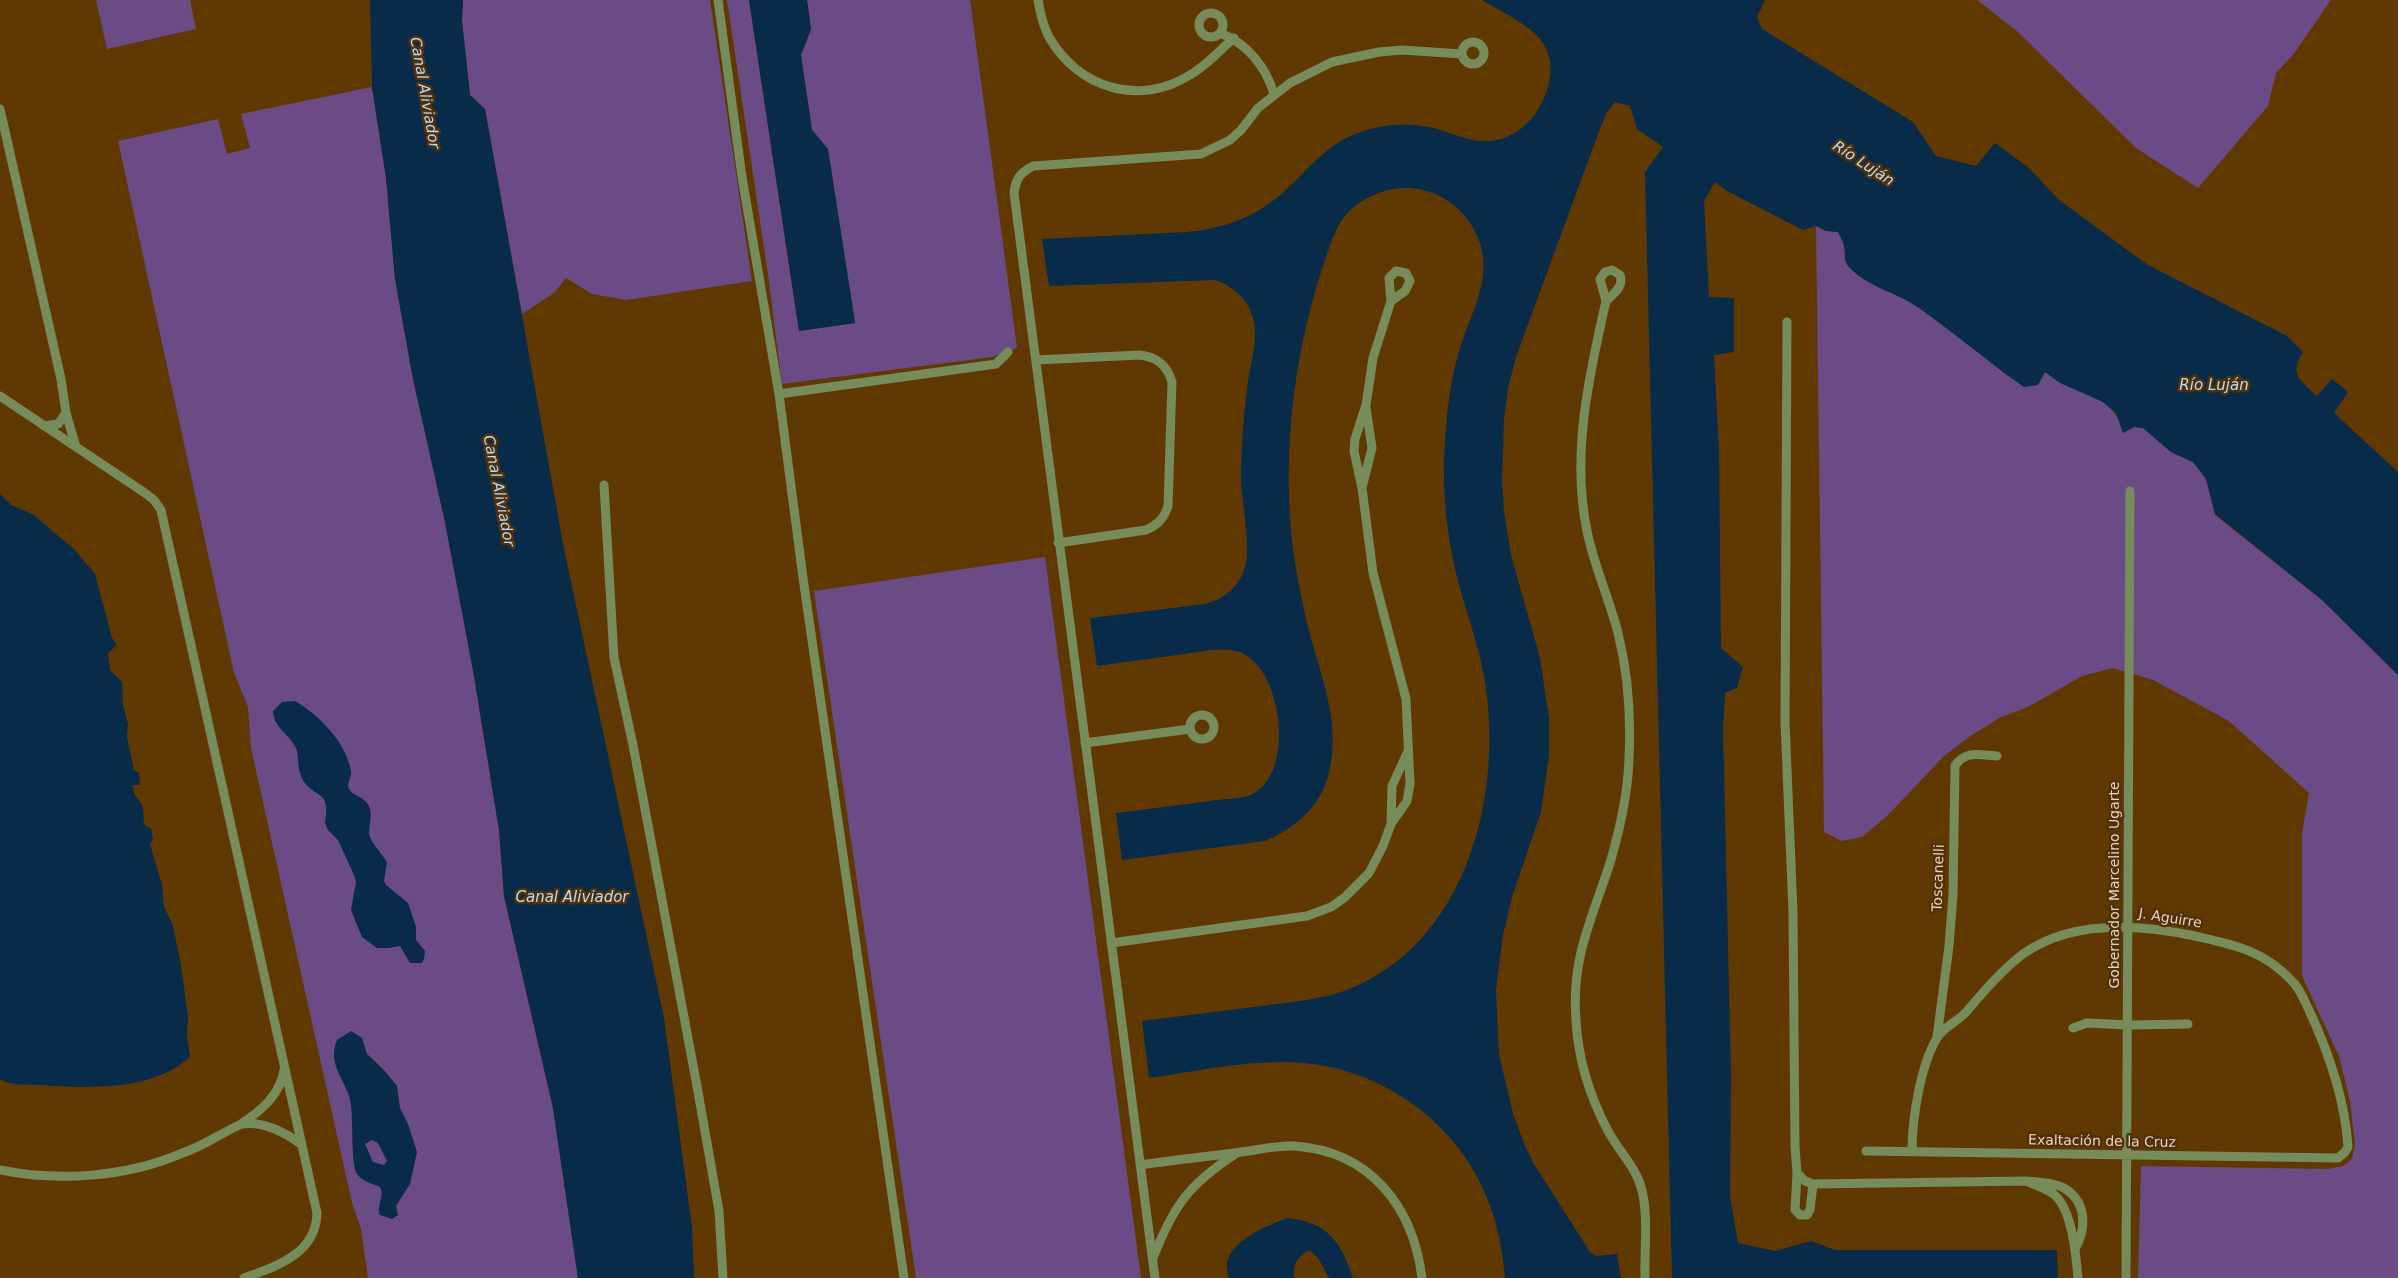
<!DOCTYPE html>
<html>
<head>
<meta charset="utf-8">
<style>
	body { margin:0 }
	canvas { display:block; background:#603902 }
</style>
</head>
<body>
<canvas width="2398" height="1278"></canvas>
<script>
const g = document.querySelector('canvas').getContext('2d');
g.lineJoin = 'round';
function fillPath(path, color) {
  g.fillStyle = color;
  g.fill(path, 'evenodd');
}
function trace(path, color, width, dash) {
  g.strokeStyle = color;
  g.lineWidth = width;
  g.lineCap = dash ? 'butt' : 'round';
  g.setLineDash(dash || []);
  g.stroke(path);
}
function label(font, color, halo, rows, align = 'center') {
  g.font = font + ' "DejaVu Sans",sans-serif';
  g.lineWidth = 5;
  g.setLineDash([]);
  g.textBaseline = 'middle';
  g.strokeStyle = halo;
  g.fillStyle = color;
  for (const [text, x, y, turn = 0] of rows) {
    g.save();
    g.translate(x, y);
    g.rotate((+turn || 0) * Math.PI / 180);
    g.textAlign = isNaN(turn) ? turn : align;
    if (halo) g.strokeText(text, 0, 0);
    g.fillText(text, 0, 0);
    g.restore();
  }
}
const green = new Path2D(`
	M96,0h94l6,29 -89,20z
	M463,0h247l42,281 -126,19 -34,-6 -26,-16 -12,15 -32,21 -37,-205 -15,-14 -8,-74z
	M727,0h22l50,331 56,-8 -27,-174 -16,-19 -11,-75 10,-26 -4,-29h163l47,348 -25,9 -210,27 -14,-110z
	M1977,0h354l-38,55 -17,18 -8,33 -70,82 -62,-40 -118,-116z
	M372,87l14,91 9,101 18,100 32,143 29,154 25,154 5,66 49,212 25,170h-210l-7,-49 -9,-26 -101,-455 -3,-41 -14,-34 -116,-532 100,-22 9,35 23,-6 -9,-34z
	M1816,226l10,5 12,1c2,4 5,9 6,14 2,8 -1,14 5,21 20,21 48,25 70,41 36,25 69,54 105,79l21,-15c18,13 41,18 59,31 11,7 15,20 26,27l4,-3 9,1 28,24 22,10 13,17 9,36 107,85 76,75v603h-260l3,-112 187,3 15,-3 9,-7 3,-16 -5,-42 -11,-45 -37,-80v-143l7,-40 -80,-72 -76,-41 -40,-12 -31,8 -54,31 -29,11 -30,19 -25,19 -57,60 -25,21 -20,4 -18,-9z
	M1045,557l96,721h-225l-102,-687z`);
const water = new Path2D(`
	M370,0h93l-1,21 8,74 15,14 78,435 101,474 28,210 2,50h-116l-25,-170 -49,-212 -5,-66 -25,-154 -29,-154 -32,-143 -18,-100 -9,-101 -14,-91z
	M749,0h58l4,29 -10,26 11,75 16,19 27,174 -56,8z
	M1482,0h283l-8,17 5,12 151,93 23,34 40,10 19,-23 34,25 30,32 89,65 139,71 16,16c-14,23 -3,28 14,44l15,-17 14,11 1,4 -13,19 64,59v203l-76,-75 -107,-86 -9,-35 -13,-17 -22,-10 -28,-24 -9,-1 -11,6 -7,-20 -13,-11 -43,-19 -15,-11 -7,13 -14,2c-36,-25 -69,-54 -105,-79 -22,-16 -50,-20 -70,-41 -6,-7 -3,-13 -5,-21 -1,-5 -4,-10 -6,-14l-12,-1 -10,-5 -13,4 -76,-39 -12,-9 -11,19 5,96 25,1v54l-20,3 5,95 2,198 22,19 -6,21 -12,5 -2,35 8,346 -1,122 8,47 37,8 36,-10 24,9h222l1,28h-386l-27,-1106 18,-25 -26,-18 -7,-23 -15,-4 -8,10 -9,22 -82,223 -8,31 -4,32 -2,60 2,31 7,44 29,103 9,60v37l-8,57 -29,85 -9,38 -7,55 3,65 14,58 12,33 9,18 56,88 6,4 21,-2 4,24h-116c-2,-22 -6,-46 -13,-67 -27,-82 -103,-140 -188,-148 -49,-5 -106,8 -155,15l-7,-57c40,-5 80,-10 120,-15 27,-4 56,-6 82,-15 123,-45 161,-198 140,-315 -6,-34 -19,-66 -27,-99 -12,-48 -16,-99 -11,-149 2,-24 5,-49 12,-73 7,-27 22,-53 25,-80 6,-45 -32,-87 -77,-87 -24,0 -50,12 -64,32 -10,15 -15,35 -21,52 -28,88 -39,184 -28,277 4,27 9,55 16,82 12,45 31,89 21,137 -7,36 -32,59 -65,73l-143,19 -6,-47c32,-4 63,-8 94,-12 12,-2 26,-2 38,-5 50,-17 35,-134 -12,-145 -16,-4 -36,1 -52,3 -29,4 -58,8 -87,12l-7,-48 115,-14c19,-5 34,-17 40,-37 6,-19 -3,-64 -4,-86 0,-31 2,-61 6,-91 2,-23 12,-49 6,-72 -5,-19 -20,-32 -38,-38l-166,6 -7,-47 144,-7c38,-3 73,-16 102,-44 22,-21 38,-42 67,-54 21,-8 44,-12 67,-8 18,2 33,10 51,14 38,8 68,-22 76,-57 11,-48 -33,-62 -67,-83z
	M0,494l11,11 23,10 23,20 16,13 22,26 17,64 5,7 -9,8 2,17 12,12 1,23 5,19 -1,13 7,33 5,3 1,12h-7c1,15 8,14 10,24 1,6 0,11 2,17l6,2 2,11 -3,5 12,41 2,22 9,19 8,39 7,52 -1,18 3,22c-38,35 -104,31 -152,28 -12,-1 -28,1 -38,-6z
	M295,701c24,14 51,41 56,70 1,7 -5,12 -2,18 3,6 14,8 18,14 8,11 0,22 3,34 3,8 12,17 17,25l-3,19 2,4 22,18 8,24v13l9,11 -1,8 -2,4h-12l-10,-17 -11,2h-12l-15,-11 -11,-27 5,-28 -2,-7 -16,-35 -10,-10 -3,-7c7,-37 -14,-23 -24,-47 -5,-12 0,-22 -8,-33 -8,-12 -19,-16 -20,-32l9,-9z
	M351,1031l11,7 5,16 16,15 14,17 3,22 8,16 9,28 -7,32 -14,22 2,9 -6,4 -12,-4c-4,-10 5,-17 0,-28 -7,-3 -18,-6 -23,-13 -6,-9 -4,-55 -6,-69 -3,-24 -25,-39 -14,-65zM372,1140l6,3 9,18 -3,4 -11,-3 -8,-18z
	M1287,1218c41,4 54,24 66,60h-24l-11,-20 -8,-8c-13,6 -17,14 -16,28h-65c-1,-5 -3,-11 -2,-16 7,-24 40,-36 60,-44z`);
const minor = new Path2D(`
	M718,0l24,177 37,217 24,184 101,700
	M1038,0c2,12 5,26 11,37 29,51 90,70 141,38 16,-9 30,-25 44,-37
	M1199 25a12 12 0 1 1 24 0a12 12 0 1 1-24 0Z
	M1220,33c27,10 46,34 54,61
	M1462 53a11 11 0 1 1 22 0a11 11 0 1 1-22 0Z
	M0,109l61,270 5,34
	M1612,270l8,5c4,12 -6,18 -14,26l-6,-22 5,-7z
	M1396,271l10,2 4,8 -5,10 -14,10 -2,-23z
	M1606,301c-17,74 -35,155 -19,230 7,35 22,67 31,102 10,40 13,84 11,125 -1,36 -9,71 -19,105 -18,56 -39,95 -34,157 2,38 14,77 32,111 10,19 27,35 33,56 8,26 3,64 4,91
	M1787,322l-2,400 8,190 2,235 2,26 -2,37 5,5h7l3,-5 3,-26
	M1036,360l104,-5c17,2 27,10 32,27l-4,124c-4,13 -11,19 -22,24l-88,13
	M779,394l217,-30 12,-12
	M0,396l145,97 9,7 7,10 156,703c-1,41 -40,53 -73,65
	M44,426l14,-2 8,-11 10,34
	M604,485l10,173 19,87 64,341 22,125 4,67
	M1362,488l10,-40 -6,-40
	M1190 727a12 12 0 1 1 24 0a12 12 0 1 1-24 0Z
	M1085,743l105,-14
	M1391,824l1,-38 16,-35
	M1111,943l196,-27 24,-9 13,-9 25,-25 14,-27 8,-22 16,-23 3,-17 -4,-85 -33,-126 -11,-85 -8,-37 1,-12 11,-34 7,-47 18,-57
	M2073,1028l14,-5 42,2 59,-1
	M1937,1037l12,-91 4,-51 2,-129c10,-16 25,-11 42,-10
	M241,1124c21,-14 39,-29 43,-54
	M1866,1151l472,7 7,-6 3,-5c-3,-48 -19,-94 -39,-137 -5,-9 -9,-22 -17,-29 -29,-31 -58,-36 -97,-45 -56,-12 -123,-17 -172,18 -21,16 -39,37 -56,57 -8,10 -24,16 -30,27 -17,28 -25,82 -25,114
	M1140,1165c31,-5 63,-8 94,-12 20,-2 40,-8 60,-7 76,5 119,60 128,132
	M0,1170c58,12 126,7 180,-16 14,-5 26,-11 38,-18 7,-3 17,-10 24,-12 22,-3 44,9 60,21
	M1797,1173l8,8 8,3 213,-3
	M2075,1249c12,-21 12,-49 -13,-62 -11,-5 -24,-5 -36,-6 9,4 19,7 26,12 20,13 24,62 26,85
	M1153,1258c20,-51 35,-73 81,-103
	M1155,1278l-141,-1085c2,-15 6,-20 19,-27l168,-12 29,-14 11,-10 17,-22 32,-25 42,-21 47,-10 23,-2 60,4
	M2126,1278l4,-787`);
const streetNames = [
	["Toscanelli",1939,878,-88],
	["Gobernador Marcelino Ugarte",2115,885,-90],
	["J. Aguirre",2170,919,9],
	["Exaltación de la Cruz",2102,1142,1]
];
const waterNames = [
	["Canal Aliviador",424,93,80],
	["Río Luján",1863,164,33],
	["Río Luján",2214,386],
	["Canal Aliviador",498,491,79],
	["Canal Aliviador",572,898]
];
fillPath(green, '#6a4b85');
fillPath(water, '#072b48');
trace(minor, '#768c5a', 9);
label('14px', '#ecd4bc', '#4f320c', streetNames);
label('italic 15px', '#bbdbfb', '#4f320c', waterNames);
</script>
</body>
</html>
